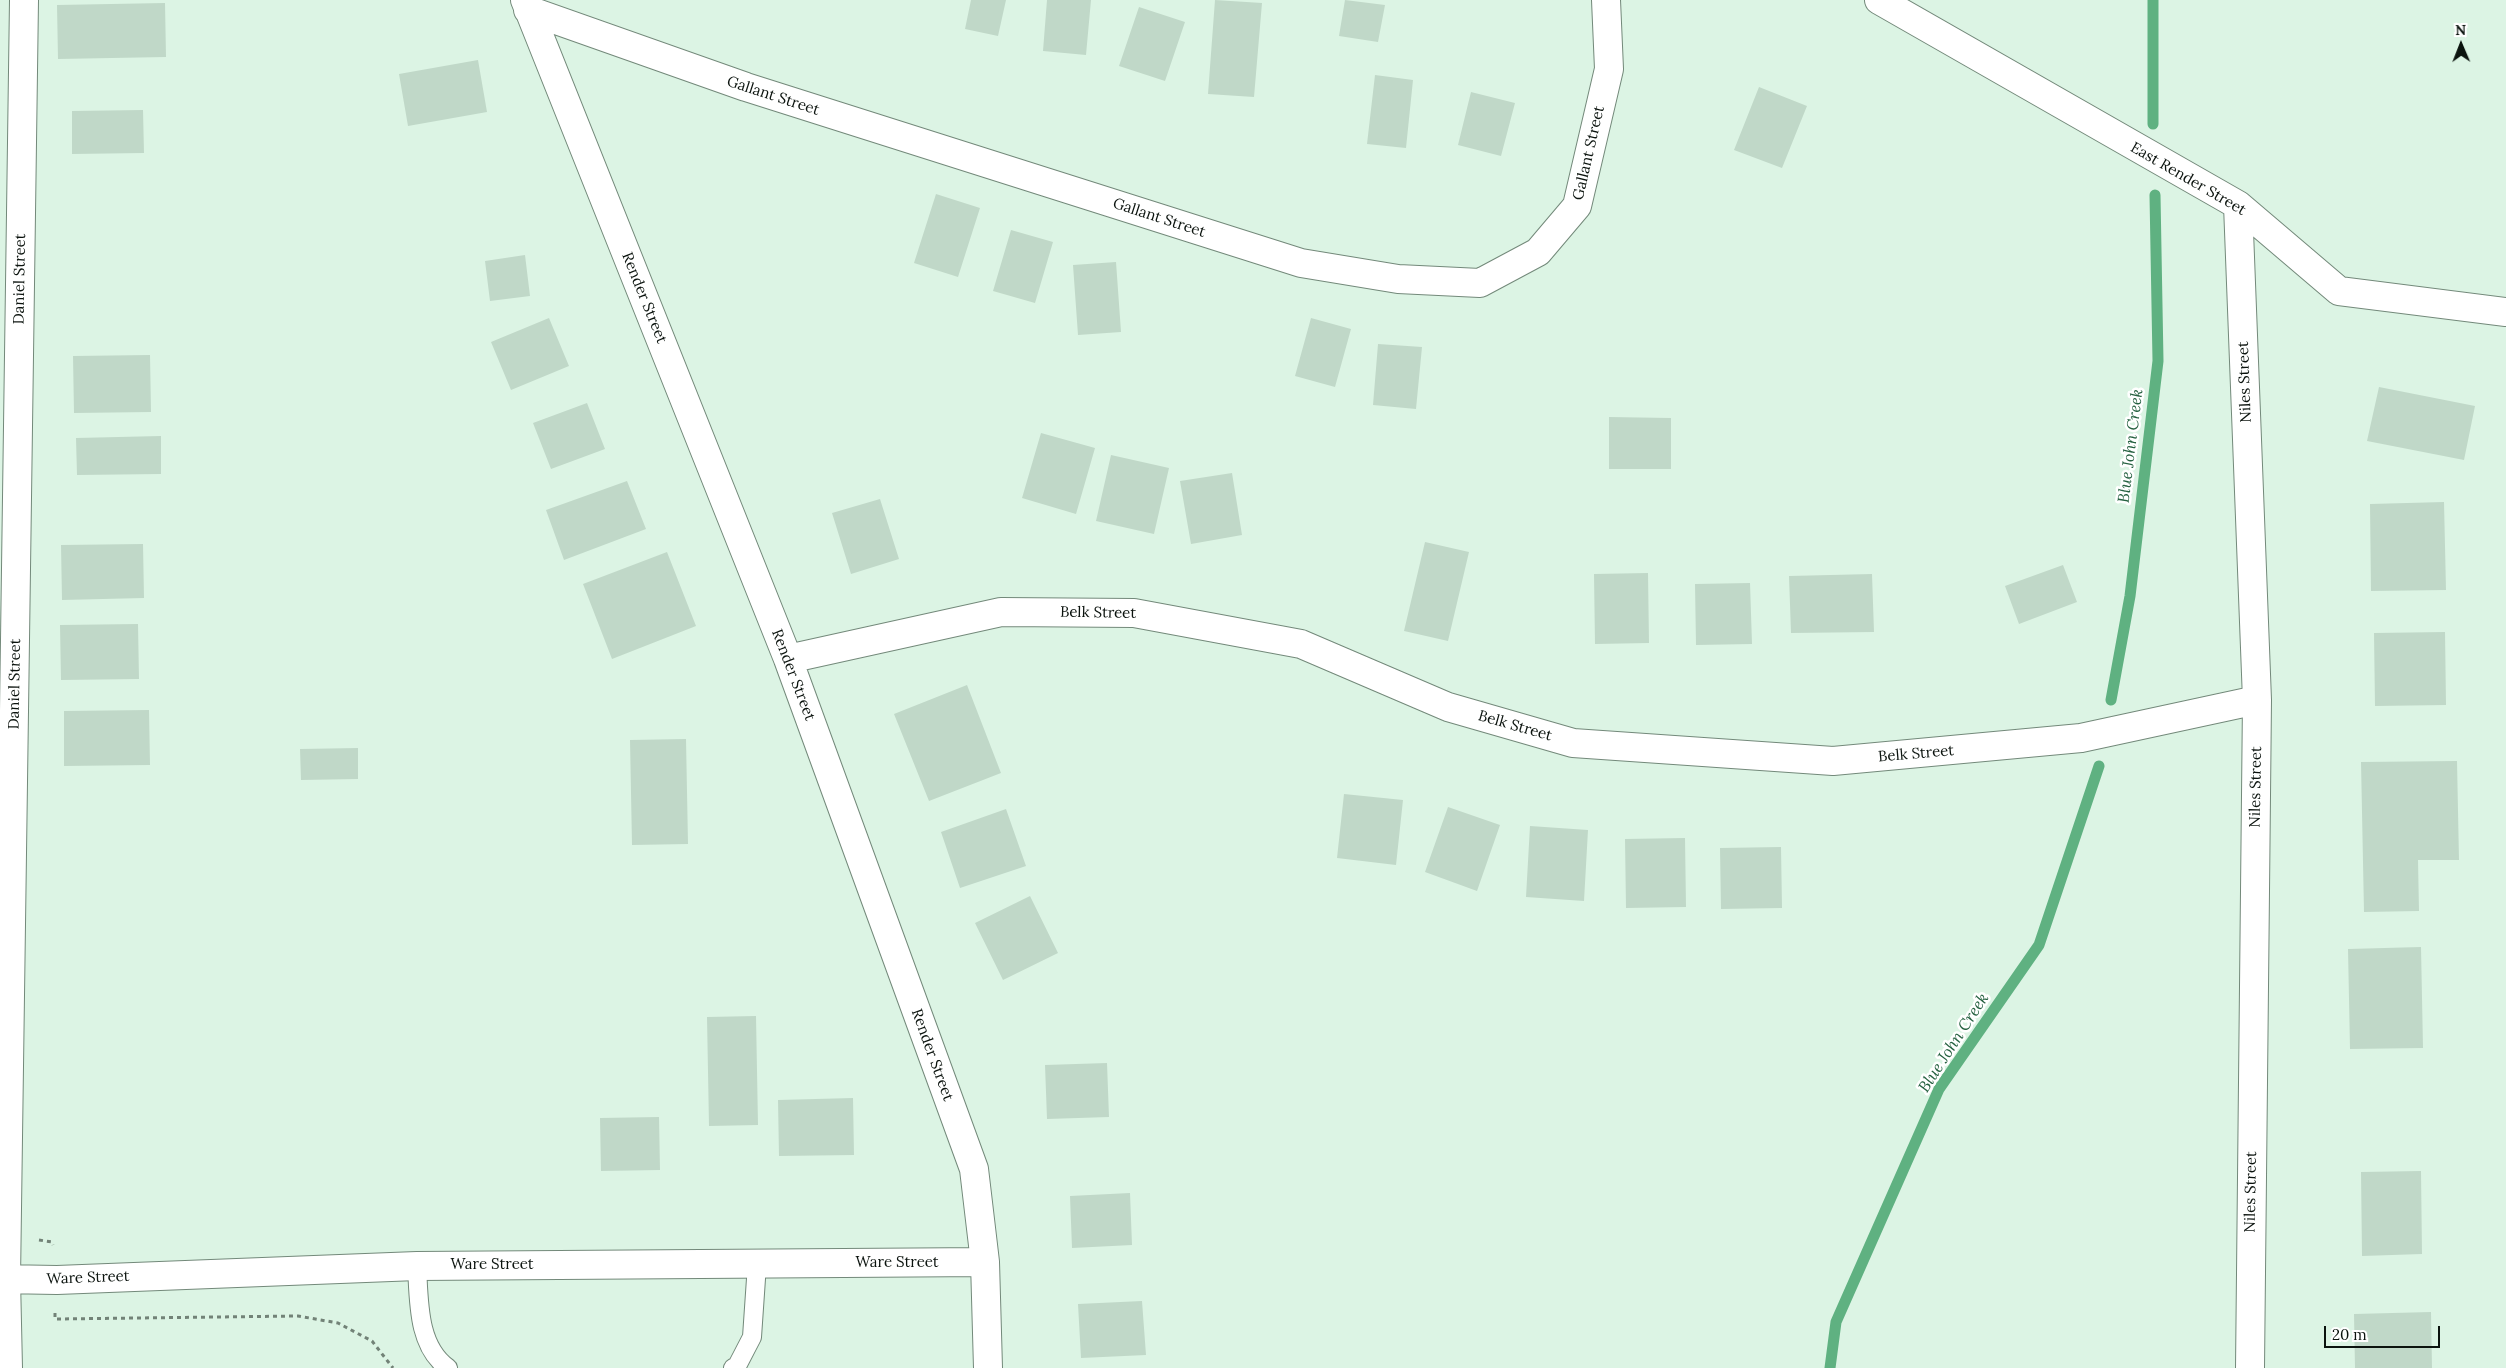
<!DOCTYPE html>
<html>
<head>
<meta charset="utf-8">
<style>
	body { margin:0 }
	#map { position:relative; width:2506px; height:1368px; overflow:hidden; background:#dcf4e4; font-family:Lora,serif }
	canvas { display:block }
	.north { position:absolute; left:2436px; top:20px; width:50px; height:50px; -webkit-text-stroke:4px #fff; paint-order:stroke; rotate:359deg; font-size:14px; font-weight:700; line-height:20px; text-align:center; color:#0b130e }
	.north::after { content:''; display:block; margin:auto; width:18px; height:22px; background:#0b130e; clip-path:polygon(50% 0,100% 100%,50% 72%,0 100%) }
	.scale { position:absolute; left:2324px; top:1326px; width:116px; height:22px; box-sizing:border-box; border:2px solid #0b130e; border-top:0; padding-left:6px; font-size:15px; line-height:18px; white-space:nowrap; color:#0b130e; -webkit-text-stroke:4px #fff; paint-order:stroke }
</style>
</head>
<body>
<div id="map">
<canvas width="2506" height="1368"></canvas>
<div class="north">N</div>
<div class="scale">20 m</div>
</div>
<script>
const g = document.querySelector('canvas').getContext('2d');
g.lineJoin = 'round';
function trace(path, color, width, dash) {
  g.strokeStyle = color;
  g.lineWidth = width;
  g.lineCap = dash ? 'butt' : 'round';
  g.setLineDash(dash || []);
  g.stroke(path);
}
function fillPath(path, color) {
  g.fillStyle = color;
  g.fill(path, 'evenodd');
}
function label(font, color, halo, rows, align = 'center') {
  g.font = font + ' Lora,serif';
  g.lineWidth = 5;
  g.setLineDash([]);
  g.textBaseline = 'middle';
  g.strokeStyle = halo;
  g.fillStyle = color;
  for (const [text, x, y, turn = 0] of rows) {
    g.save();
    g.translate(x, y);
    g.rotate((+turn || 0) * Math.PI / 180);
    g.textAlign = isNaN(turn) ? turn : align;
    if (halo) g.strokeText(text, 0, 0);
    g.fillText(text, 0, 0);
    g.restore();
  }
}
const stream = new Path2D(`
	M2153,0v124
	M2111,700l19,-104 28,-235 -3,-166
	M1830,1368l6,-46 103,-233 100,-144 60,-179`);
const building = new Path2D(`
	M971,0h35l-8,36 -33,-7z
	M1047,0h44l-5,55 -43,-4z
	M1215,0l47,3 -8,94 -46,-3z
	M1345,0l40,5 -7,37 -39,-6z
	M165,3l1,54 -108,2 -1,-54z
	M1139,7l46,15 -20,59 -46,-15z
	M478,60l9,52 -79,14 -9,-52z
	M1375,75l38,5 -7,68 -39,-4z
	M1759,87l48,19 -25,62 -48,-18z
	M1471,92l44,11 -14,53 -43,-11z
	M143,110l1,43 -72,1v-43z
	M936,194l44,14 -22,69 -44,-14z
	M1011,230l42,12 -18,61 -42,-12z
	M525,255l5,41 -40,5 -5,-40z
	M1116,262l5,70 -43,3 -5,-70z
	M549,318l20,48 -58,24 -20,-48z
	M1311,318l40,11 -16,58 -40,-11z
	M1378,344l44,3 -6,62 -43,-4z
	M150,355l1,57 -77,1 -1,-57z
	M2379,387l96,19 -11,54 -97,-19z
	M587,403l18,46 -54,20 -18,-46z
	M1609,417l62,1v51h-62z
	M1041,433l54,15 -19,66 -54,-16z
	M161,436v38l-84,1 -1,-37z
	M1111,455l58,13 -15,66 -58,-13z
	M1232,473l10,62 -51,9 -11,-63z
	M627,481l19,48 -82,31 -18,-50z
	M880,499l19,60 -48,15 -19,-61z
	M2444,502l2,88 -75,1 -1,-87z
	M1425,542l44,10 -21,89 -44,-10z
	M143,544l1,54 -82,2 -1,-55z
	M667,552l29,74 -84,33 -29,-75z
	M2063,565l14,37 -58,22 -14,-38z
	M1648,573l1,70 -54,1 -1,-70z
	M1872,574l2,58 -83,1 -2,-57z
	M1750,583l2,61 -56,1 -1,-61z
	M138,624l1,55 -78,1 -1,-55z
	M2445,632l1,73 -71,1 -1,-73z
	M967,685l34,88 -72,28 -35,-87z
	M149,710l1,55 -86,1v-55z
	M686,739l2,105 -56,1 -2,-105z
	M358,748v31l-57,1 -1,-31z
	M2457,761l2,99h-41l1,51 -55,1 -3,-150z
	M1344,794l59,6 -7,65 -59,-7z
	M1448,807l52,18 -23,66 -52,-19z
	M1006,809l20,57 -66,22 -19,-56z
	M1530,826l58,4 -4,71 -58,-4z
	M1685,838l1,69 -60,1 -1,-69z
	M1781,847l1,61 -61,1 -1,-61z
	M1030,896l28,57 -55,27 -28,-57z
	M2421,947l2,101 -73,1 -2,-100z
	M756,1016l2,109 -49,1 -2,-109z
	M1107,1063l2,54 -62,2 -2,-54z
	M853,1098l1,57 -75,1 -1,-56z
	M659,1117l1,53 -59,1 -1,-53z
	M2421,1171l1,83 -60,2 -1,-84z
	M1130,1193l2,52 -60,3 -2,-52z
	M1142,1301l4,54 -65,3 -3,-54z
	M2431,1312l1,56h-77l-1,-54z`);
const path = new Path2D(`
	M39,1240l13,2 1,3
	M55,1313v6l243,-3 40,7 34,18 21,27`);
const service = new Path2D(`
	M417,1266c2,34 0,80 31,102
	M733,1368l4,-2 15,-29 5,-73`);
const minor = new Path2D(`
	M525,0l263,659 186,510 11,93 3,106
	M1879,0l359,205 101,86 167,21
	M528,10l218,77 555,176 97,16 82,4 58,-31 39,-46 32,-137 -3,-69
	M2238,205l19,495 -7,668
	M788,659l213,-47 133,1 167,31 147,63 125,36 260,18 248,-23 176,-38
	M0,1279l57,1 360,-14 568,-4
	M8,1368l-2,-89 18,-1279`);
const streetNames = [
	["Gallant Street",773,96,18],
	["Gallant Street",1589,153,-77],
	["East Render Street",2188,179,30],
	["Gallant Street",1159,218,18],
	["Daniel Street",20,279,-89],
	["Render Street",644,298,68],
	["Niles Street",2245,382,-92],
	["Belk Street",1098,613,1],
	["Render Street",793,675,69],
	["Daniel Street",15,684,-89],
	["Belk Street",1515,726,16],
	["Belk Street",1916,754,-5],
	["Niles Street",2256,787,-89],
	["Render Street",932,1055,70],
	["Niles Street",2251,1192,-89],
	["Ware Street",897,1263],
	["Ware Street",492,1265],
	["Ware Street",88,1278,-2]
];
const waterNames = [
	["Blue John Creek",2131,446,-83],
	["Blue John Creek",1954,1043,-57]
];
trace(stream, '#5fb181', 11);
fillPath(building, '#c0d8c8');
trace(service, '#73897a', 20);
trace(minor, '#73897a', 30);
trace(path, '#728277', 3, [4, 4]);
trace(service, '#fff', 18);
trace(minor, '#fff', 28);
label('15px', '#0b130e', '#fff', streetNames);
label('italic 16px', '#256140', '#fff', waterNames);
</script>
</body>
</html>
